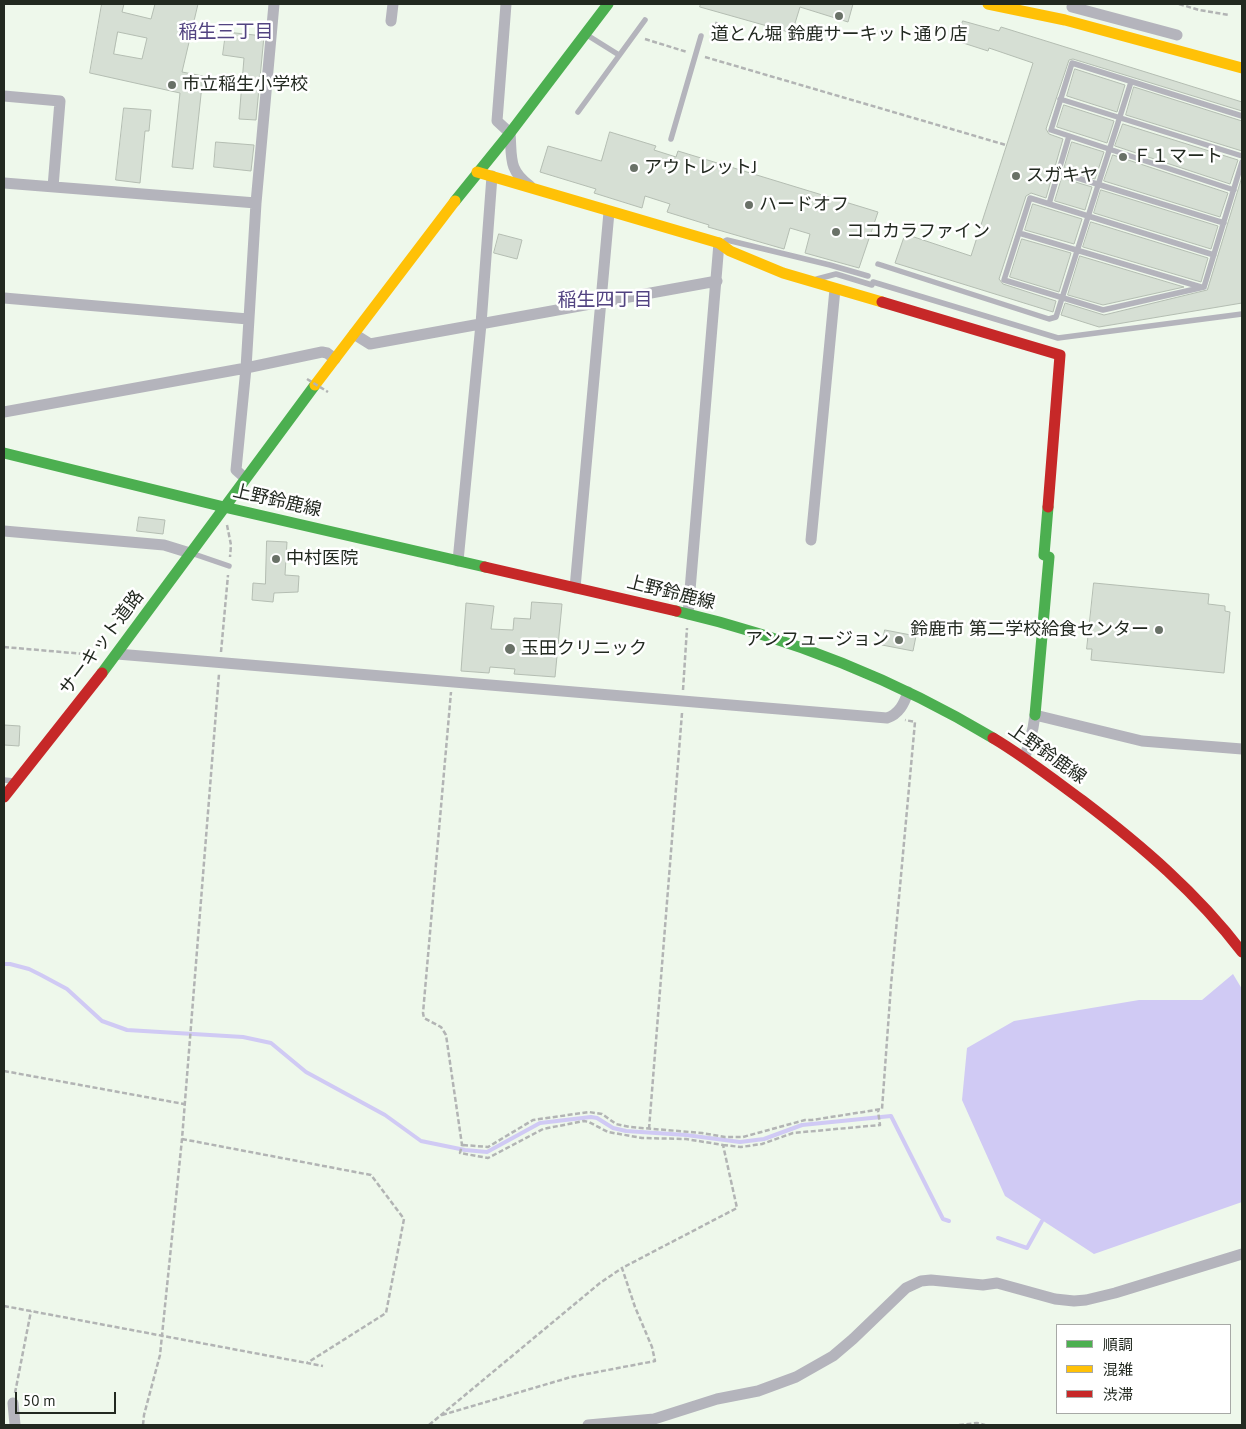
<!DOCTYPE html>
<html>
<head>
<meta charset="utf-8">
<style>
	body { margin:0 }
	#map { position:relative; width:1246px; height:1429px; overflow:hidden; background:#eef8eb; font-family:"PT Sans","Noto Sans JP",sans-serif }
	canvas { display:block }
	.frame { position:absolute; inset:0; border:5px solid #222920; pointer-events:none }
	.legend { position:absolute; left:1056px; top:1324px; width:175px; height:90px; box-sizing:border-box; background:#fff; border:1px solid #a7a9a6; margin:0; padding:6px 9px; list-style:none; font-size:15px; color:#222920 }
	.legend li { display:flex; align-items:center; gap:10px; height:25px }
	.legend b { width:25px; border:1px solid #a7a9a6 }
	.scale { position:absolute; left:15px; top:1392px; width:101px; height:22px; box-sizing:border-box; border:2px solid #222920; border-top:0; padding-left:6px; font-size:15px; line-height:18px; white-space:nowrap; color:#222920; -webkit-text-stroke:4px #fff; paint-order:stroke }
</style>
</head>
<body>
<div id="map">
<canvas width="1246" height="1429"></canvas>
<div class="frame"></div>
<ul class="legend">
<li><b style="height:6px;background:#4caf50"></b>順調</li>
<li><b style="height:6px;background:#ffc107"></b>混雑</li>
<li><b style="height:6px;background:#c62828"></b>渋滞</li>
</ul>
<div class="scale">50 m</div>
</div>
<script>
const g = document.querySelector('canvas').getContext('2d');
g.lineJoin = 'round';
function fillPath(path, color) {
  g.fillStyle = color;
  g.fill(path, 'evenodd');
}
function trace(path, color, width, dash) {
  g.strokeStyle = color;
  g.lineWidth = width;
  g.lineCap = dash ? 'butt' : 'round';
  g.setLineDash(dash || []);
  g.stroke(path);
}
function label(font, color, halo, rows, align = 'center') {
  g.font = font + ' "PT Sans","Noto Sans JP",sans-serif';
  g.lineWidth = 5;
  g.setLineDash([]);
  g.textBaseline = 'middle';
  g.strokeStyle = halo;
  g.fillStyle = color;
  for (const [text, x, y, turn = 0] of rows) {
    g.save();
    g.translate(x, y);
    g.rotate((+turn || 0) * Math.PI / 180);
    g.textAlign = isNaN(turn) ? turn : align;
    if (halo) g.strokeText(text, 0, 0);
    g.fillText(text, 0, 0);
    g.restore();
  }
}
const water = new Path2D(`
	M1233,974l9,15v213l-148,52 -89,-58 -43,-96 5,-52 47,-27 125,-21h63z`);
const stream = new Path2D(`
	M4,964h6l19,5 12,6 26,14 35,32 25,9 116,7 28,6 35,29 79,43 36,26 44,9 22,2 53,-29 51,-6 6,1 16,10 13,3 60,4 54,7 24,-3 38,-14 89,-9 52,103 6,2
	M998,1238l29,10 15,-27`);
const building = new Path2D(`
	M102,4h22l-2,8 29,7 4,-15h43l-16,68 21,4 -10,93 -21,-2 8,-74 -90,-20zM118,32l29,6 -5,21 -28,-5z
	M701,4h152l-5,18 -48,-15 -8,26 -92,-26z
	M963,21l36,10 2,-4 241,75v9l-169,-52 -4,1 -23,69 3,5 14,5 -17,59 -15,-5 -5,3 -27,83 4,5 53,17 -3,11 -158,-49 10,-29 66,22 62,-193 -44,-15 -1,3 -31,-10z
	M226,32l38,4 -8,84 -17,-1 5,-61 -21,-3z
	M1075,69l50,16 -8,27 -50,-16z
	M1134,87l108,34v30l-116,-36z
	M1064,105l50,16 -7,22 -50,-16z
	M124,108l27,2 -2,21h-4l-5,52 -24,-3z
	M1123,124l115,36 -8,24 -115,-38z
	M610,132l46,14 -2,4 22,7 2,-6 200,61 -19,56 -54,-15 5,-19 -20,-6 -6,21 -76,-22 1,-2 -42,-13 3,-8 -25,-8 -3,12 -48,-15 2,-4 -56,-17 8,-26 53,15z
	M216,142l38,3 -3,26 -37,-4z
	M1072,142l32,10 -9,27 -31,-10z
	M1113,155l115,38 -8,24 -116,-36z
	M1242,177v126l-143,24 -38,-12 4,-12 39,12 103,-25z
	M1062,178l30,9 -7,23 -30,-9z
	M1101,190l117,36 -7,23 -117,-36z
	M1033,204l49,15 -8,25 -49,-14z
	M1091,222l117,36 -7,24 -118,-35z
	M499,234l23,6 -5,19 -23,-6z
	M1022,239l49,14 -12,39 -49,-15z
	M1080,256l104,31 -81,18 -35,-10z
	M139,517l26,3 -2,14 -26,-3z
	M267,541l20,1 -2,33 14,1 -1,16 -24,1 -1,9 -21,-2 1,-17 12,1z
	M1094,583l115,11 -1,10 17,2v5l5,1 -6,61 -133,-13 1,-11h-5z
	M532,602l30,2 -7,73 -41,-3 1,-5 -25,-2 -1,6 -28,-2 5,-68 28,3 -3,23 22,1 1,-12 16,1z
	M885,630l31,6 -3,15 -31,-6z
	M4,725l16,1 -1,20 -15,-1z`);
const path = new Path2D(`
	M1179,4l20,6 30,5
	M645,39l42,13
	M711,41l6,-20
	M705,57l301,88
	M227,525l4,20 -1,12
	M4,647l92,8
	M221,652l7,-77
	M683,690l4,-62
	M4,1071l180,33
	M649,1129l33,-416
	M182,1139l189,36 33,44 -18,94 -79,50
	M463,1145l25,2 45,-27 56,-8 13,2 14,10 14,3 72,6 23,4h18l62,-17h7l70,-11 9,-124 24,-263 -10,-2
	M723,1145l18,2 21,-3 31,-11 87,-8 -2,-14
	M4,1306l319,60
	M15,1393l16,-82
	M442,1415l129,-38 84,-16 -3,-14 -17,-40 -13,-39 115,-60 -14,-63 -37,-6 -44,-1 -34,-6 -19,-10 -5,-1 -41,8 -55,29 -28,-5 2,-8 -16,-110 -5,-8 -17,-9 -1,-5 28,-321
	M143,1425l1,-10 16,-60 22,-216 37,-465
	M429,1425l171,-142 22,-15
	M959,1425l18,-2 8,2`);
const lane = new Path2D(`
	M587,35l32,20
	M1060,99l182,57
	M578,112l67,-92
	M671,139l30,-103
	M1058,172l166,51
	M1234,190l-183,-60 21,-67 170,53
	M1049,204l20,-68
	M1019,233l182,54
	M723,242l4,-2 103,25 38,11
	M878,264l171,55 7,-2 75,-235
	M817,279l19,-5 36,11
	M873,282l185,56 184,-24
	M1204,287l-101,23 -99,-30 26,-82 184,57
	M1204,287l38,-125
	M191,553l38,13
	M4,780l10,1`);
const street = new Path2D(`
	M506,4l-9,117 13,12c2,25 -2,37 20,53
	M1072,7l105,28
	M391,21l2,-17
	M4,96l56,5 -7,86
	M4,183l252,20
	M4,298l244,21
	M354,334l16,10 347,-63
	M4,412l242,-44 76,-16 5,1 8,6
	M245,478l-9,-8 10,-102 10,-165 18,-199
	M4,531l160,14 26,8
	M811,540l24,-251
	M458,561l23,-237 11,-148
	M575,588l34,-376
	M688,614l31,-371
	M117,654l770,64c12,-4 17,-14 21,-26
	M1025,757l8,-29 2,-13 107,26 100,8
	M13,1403l2,22
	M588,1425l66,-6 63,-20 41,-8 38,-14 37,-21 20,-17 53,-51 15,-7 10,-1 52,5 14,-2 58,16 19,2 12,-1 29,-7 127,-39`);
const fast = new Path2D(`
	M455,201l55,-68 98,-129
	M4,453l220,54 261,60
	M676,611c111,26 219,68 317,127
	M102,673l213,-288
	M1035,715l14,-158 -5,-2 4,-48`);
const slow = new Path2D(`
	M988,4l77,16 177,48
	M477,172l242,71 11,8 53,22 99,29
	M315,385l140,-184`);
const jam = new Path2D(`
	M882,302l178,53 -12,152
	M485,567l191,44
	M993,738c32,19 60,41 90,63 59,45 114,92 159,151
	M4,797l98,-124`);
const pathBridge = new Path2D(`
	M307,379l21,13`);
const markers = [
	[839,16,5,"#697167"],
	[172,85,5,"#697167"],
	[1123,157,5,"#697167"],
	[634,168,5,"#697167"],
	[1016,176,5,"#697167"],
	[749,205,5,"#697167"],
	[836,232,5,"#697167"],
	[276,559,5,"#697167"],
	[1159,630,5,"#697167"],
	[899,640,5,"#697167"],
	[510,649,6,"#697167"]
];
const poiNames = [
	["道とん堀 鈴鹿サーキット通り店",839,35,"center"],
	["市立稲生小学校",182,85],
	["Ｆ１マート",1133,157],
	["アウトレットJ",644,168],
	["スガキヤ",1026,176],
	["ハードオフ",759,205],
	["ココカラファイン",846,232],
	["中村医院",286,559],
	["鈴鹿市 第二学校給食センター",1149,630,"right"],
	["アンフュージョン",889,640,"right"],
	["玉田クリニック",521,649]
];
const streetNames = [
	["上野鈴鹿線",277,501,13],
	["上野鈴鹿線",671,593,14],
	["サーキット道路",102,643,-53],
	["上野鈴鹿線",1047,754,35]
];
const neighbourhoodNames = [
	["稲生三丁目",226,33],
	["稲生四丁目",605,301]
];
fillPath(water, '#d0caf4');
trace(stream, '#d0caf4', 4);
fillPath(building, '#d6dfd4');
trace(building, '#b4bdb2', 1);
trace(path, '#b2b4b4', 2.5, [5, 2.5]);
trace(lane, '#b4b4bc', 5.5);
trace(street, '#b4b4bc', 11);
trace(fast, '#4caf50', 11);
trace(slow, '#ffc107', 11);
trace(jam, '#c62828', 11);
trace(pathBridge, '#b2b4b4', 2.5, [5, 2.5]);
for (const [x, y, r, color] of markers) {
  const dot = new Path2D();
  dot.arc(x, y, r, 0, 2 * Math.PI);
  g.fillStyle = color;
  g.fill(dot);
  trace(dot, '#fff', 2);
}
label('18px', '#222920', '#fff', poiNames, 'left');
label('18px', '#222920', '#fff', streetNames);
label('19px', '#524381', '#fff', neighbourhoodNames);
</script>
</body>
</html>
